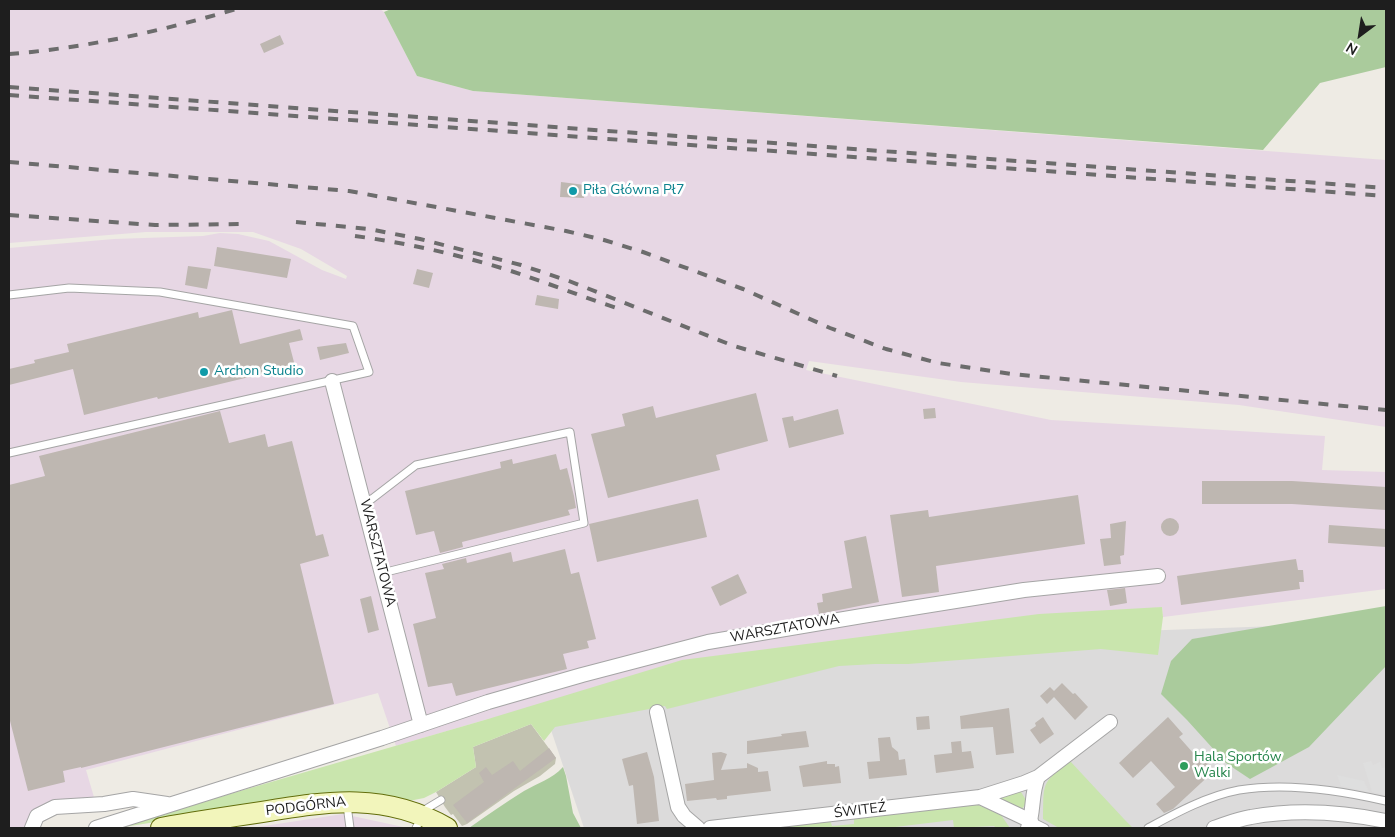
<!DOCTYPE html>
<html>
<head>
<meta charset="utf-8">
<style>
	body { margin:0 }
	#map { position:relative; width:1395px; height:837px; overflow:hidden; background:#eeebe4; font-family:"Nunito Sans",sans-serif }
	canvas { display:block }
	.frame { position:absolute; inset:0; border:10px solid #1e1e1e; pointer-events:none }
	.north { position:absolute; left:1335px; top:10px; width:50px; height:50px; -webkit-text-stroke:4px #fff; paint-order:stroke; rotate:211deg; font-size:14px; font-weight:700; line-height:20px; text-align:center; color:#1e1e1e }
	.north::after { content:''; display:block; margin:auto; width:18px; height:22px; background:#1e1e1e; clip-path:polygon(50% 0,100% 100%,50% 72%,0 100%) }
</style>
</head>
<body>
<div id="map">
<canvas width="1395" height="837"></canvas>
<div class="frame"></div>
<div class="north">N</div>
</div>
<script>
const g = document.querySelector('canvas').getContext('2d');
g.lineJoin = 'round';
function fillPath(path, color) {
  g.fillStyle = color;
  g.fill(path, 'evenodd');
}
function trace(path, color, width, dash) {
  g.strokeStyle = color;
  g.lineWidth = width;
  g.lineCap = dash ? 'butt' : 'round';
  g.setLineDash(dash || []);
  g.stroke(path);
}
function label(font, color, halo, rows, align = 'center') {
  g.font = font + ' "Nunito Sans",sans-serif';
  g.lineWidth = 5;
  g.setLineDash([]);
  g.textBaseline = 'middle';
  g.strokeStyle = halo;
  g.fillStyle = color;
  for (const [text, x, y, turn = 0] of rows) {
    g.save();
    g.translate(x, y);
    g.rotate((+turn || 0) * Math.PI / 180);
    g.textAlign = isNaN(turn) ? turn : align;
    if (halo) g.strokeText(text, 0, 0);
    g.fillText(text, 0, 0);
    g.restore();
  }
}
const residential = new Path2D(`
	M1386,622v206h-802l-36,-107 295,-68 268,-21z`);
const industrial = new Path2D(`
	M9,9h371l4,3 33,64 56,15 913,69v267l-147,-22 -278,-23 -152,-21 -3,9 245,50 274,16 -3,34 64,2v117l-223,28 -1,-10 -674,112 -92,27 -18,-53 -292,77 10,34 -33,1 -31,23h-23v-580l105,-9 89,-3 17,-3 18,1 31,7 53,29 24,9 1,-3 -46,-27 -48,-17h-107l-137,11z
	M343,814l65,14h-157z`);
const construction = new Path2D(`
	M531,724l25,34 -1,6 -15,12 -26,15 -47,33 -5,2 -9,-12 -2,1 -6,-8 -9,-15 40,-25 -3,-20z`);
const grass = new Path2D(`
	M1162,607l1,10 -5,38 -57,-6 -193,15h-33l-36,2 -172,43 -2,-3 -110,21 -11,14 -13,-17 -58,23 3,20 -40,25 -12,6 -15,3 -53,-7 -93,11 -139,22 -1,-2 365,-106 194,-59 357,-46z
	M1070,761l54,58 9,9h-74l-16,-9c1,-36 -3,-35 27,-58z
	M1017,791l4,1 5,8 -1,5 -4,5 -21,-12 1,-1z
	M976,804l25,11 9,13h-14l-2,-2 -40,2 -1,-8 -66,8h-118l61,-8 2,6 22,-2v-6z`);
const forest = new Path2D(`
	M391,9h995v58l-66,16 -57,67 -790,-59 -56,-15 -33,-64z
	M1386,606v60l-77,81 -59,32 -24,-16 -39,-43 -26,-26 10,-33 21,-22z
	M563,767l3,9 7,37 8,15h-112c18,-13 36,-25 55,-37 14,-8 28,-12 39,-24z`);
const parking = new Path2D(`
	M1371,761l2,4 7,-3 2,6 4,-1v28l-14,-3 -9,-29z
	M1337,775l27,6 5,11 -28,-6z`);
const building = new Path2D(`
	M280,35l4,9 -20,9 -4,-9z
	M561,182l24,3 -1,13 -24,-1z
	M217,247l74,12 -4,19 -73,-12z
	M188,266l23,3 -4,20 -22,-4z
	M417,269l16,4 -4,15 -16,-4z
	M537,295l22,4 -1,10 -23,-4z
	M232,310l8,34 60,-15 3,11 -14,3 6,23 -137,33 -1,-2 -73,18 -11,-46 -64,16v-16l26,-6 -1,-3 35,-8 -2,-8 131,-32 1,6z
	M346,343l3,10 -29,7 -3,-13z
	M756,393l12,48 -52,14 4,15 -112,28 -17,-64 34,-8 -3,-12 31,-8 3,12z
	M935,408l1,10 -12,1 -1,-10z
	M838,409l6,25 -55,14 -7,-30 11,-2 1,5z
	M220,411l9,32 36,-9 3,13 24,-6 24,95 7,-2 6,22 -29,8 34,140 -253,64v-1l-18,4 2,11 -37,9 -19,-74v-232l36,-9 -6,-20z
	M556,454l4,16 7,-2 7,28 2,12 -8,2 2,5 -108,27 1,5 -23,6 -6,-22 -18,4 -11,-44 96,-23 -1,-6 12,-3 1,5z
	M1202,481h90l94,6v23l-94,-6h-90z
	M1078,495l7,49 -149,22 3,26 -37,5 -12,-82 38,-5 1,7z
	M698,499l9,38 -110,25 -8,-38z
	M1161 527a9 9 0 1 1 18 0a9 9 0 1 1-18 0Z
	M1126,521l-2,34 -4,1 1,8 -17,2 -4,-27 11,-1 -1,-14z
	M1329,525l57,4v18l-58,-4z
	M866,536l13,66 -60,12 -2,-11 6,-1 -1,-8 30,-6 -8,-47z
	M565,549l6,25 8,-2 17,67 -9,2 2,7 -26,6 4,15 -111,27 -4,-13 -24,4 -15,-63 23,-6 -11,-45 19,-4 -2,-5 24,-6 1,5 44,-11 2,10z
	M1296,559l2,11h5l1,12h-5l1,7 -119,16 -4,-29z
	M738,574l9,19 -27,13 -9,-19z
	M1125,588l2,15 -17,3 -3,-16z
	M371,596l8,34 -11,3 -8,-34z
	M1062,683l11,11 2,-1 13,14 -13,13 -21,-23 -7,7 -7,-8 10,-9 4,4z
	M1009,708l5,45 -18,2 -3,-28 -32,2 -1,-13z
	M929,716l1,13 -13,1 -1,-13z
	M1043,717l11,17 -14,10 -10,-14 6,-4 -1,-3z
	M1168,717l15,17 -4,3 23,26 4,-3 9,10 -42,39 -9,4 -8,-9 19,-17 -24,-26 -18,17 -14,-15z
	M806,731l3,16 -62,7v-13l35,-5 -1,-2z
	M890,737l2,10 6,5 1,8 6,-1 2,16 -38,4 -2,-17 13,-1 -2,-23z
	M961,741l1,11 9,-1 3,17 -38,5 -2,-18 18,-2 -1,-11z
	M549,748l7,10 -89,65 -14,-18 31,-23 -5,-9 7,-6 6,8 21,-14 7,10z
	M647,752l7,25 5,44 -22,3 -4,-39 -4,1 -7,-27z
	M721,752l6,2 -6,16 26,-2v-5l11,5v4l10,-1 3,20 -44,5v3l-10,1 -1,-2 -29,3 -2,-17 29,-4 -2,-27z
	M827,761v3h8v3l4,-1 2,17 -38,4 -4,-21z`);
const lane = new Path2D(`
	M9,295l60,-7 91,4 193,34 16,46 -360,81
	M364,505l52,-40 154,-33 14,91 -202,50
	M347,805l3,23
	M1031,821l14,7
	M416,828l10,-19 15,-9
	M1148,828c28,-15 59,-32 91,-38 48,-8 100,0 147,11`);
const street = new Path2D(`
	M332,381l89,344
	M657,712l21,95 6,9 14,12
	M980,797l51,24
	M32,828l5,-12 18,-9 49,-3 29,-5 34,5
	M96,828l286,-90 106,-36 94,-27 126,-33 154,-26 162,-26 134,-14
	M710,828l270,-31 44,-14 14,-6
	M1028,828c6,-16 3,-35 10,-51l72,-55
	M1214,828c12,-4 24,-9 37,-11 44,-8 91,-5 135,4`);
const secondary = new Path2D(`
	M161,828c34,-6 67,-11 101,-16 66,-11 124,-20 185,16`);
const rail = new Path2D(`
	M9,54c77,-6 153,-23 227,-45
	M9,87l1377,101
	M9,95l1377,101
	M9,162l340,29 217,40 38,9 39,12 100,37 87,39 56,21 52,14 74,11 374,36
	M9,215l146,10 92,-1
	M296,222l73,7 51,10 101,26 48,16 165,65 103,30
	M355,236c53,7 105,19 156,35 37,12 74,27 112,39`);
const markers = [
	[573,191,5,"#0f9aa8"],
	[204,372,5,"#0f9aa8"],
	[1184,766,5,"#2e9e5b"]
];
const cultureNames = [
	["Piła Główna Pł7",583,191],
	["Archon Studio",214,372]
];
const streetNames = [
	["WARSZTATOWA",377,553,76],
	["WARSZTATOWA",785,629,-10],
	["PODGÓRNA",306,807,-7],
	["ŚWITEŹ",860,811,-7]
];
const leisureNames = [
	["Hala Sportów",1194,758],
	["Walki",1194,774]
];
fillPath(residential, '#dcdbdb');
fillPath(industrial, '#e7d7e4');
fillPath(construction, '#c2c2b0');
fillPath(grass, '#c9e5ad');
fillPath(forest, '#aacb9c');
fillPath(parking, '#dedede');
fillPath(building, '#beb7b1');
trace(lane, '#a5a5a5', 9);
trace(street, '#a5a5a5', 16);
trace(secondary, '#636e0c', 22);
trace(lane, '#fff', 7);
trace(street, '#fff', 14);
trace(secondary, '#f2f5bb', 20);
trace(rail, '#6c6c6c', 4, [10, 10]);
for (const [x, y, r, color] of markers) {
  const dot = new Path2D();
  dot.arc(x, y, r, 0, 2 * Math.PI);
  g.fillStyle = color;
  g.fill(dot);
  trace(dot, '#fff', 2);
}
label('14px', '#0d838f', '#fff', cultureNames, 'left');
label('14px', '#1e1e1e', '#fff', streetNames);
label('14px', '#27864d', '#fff', leisureNames, 'left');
</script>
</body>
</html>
